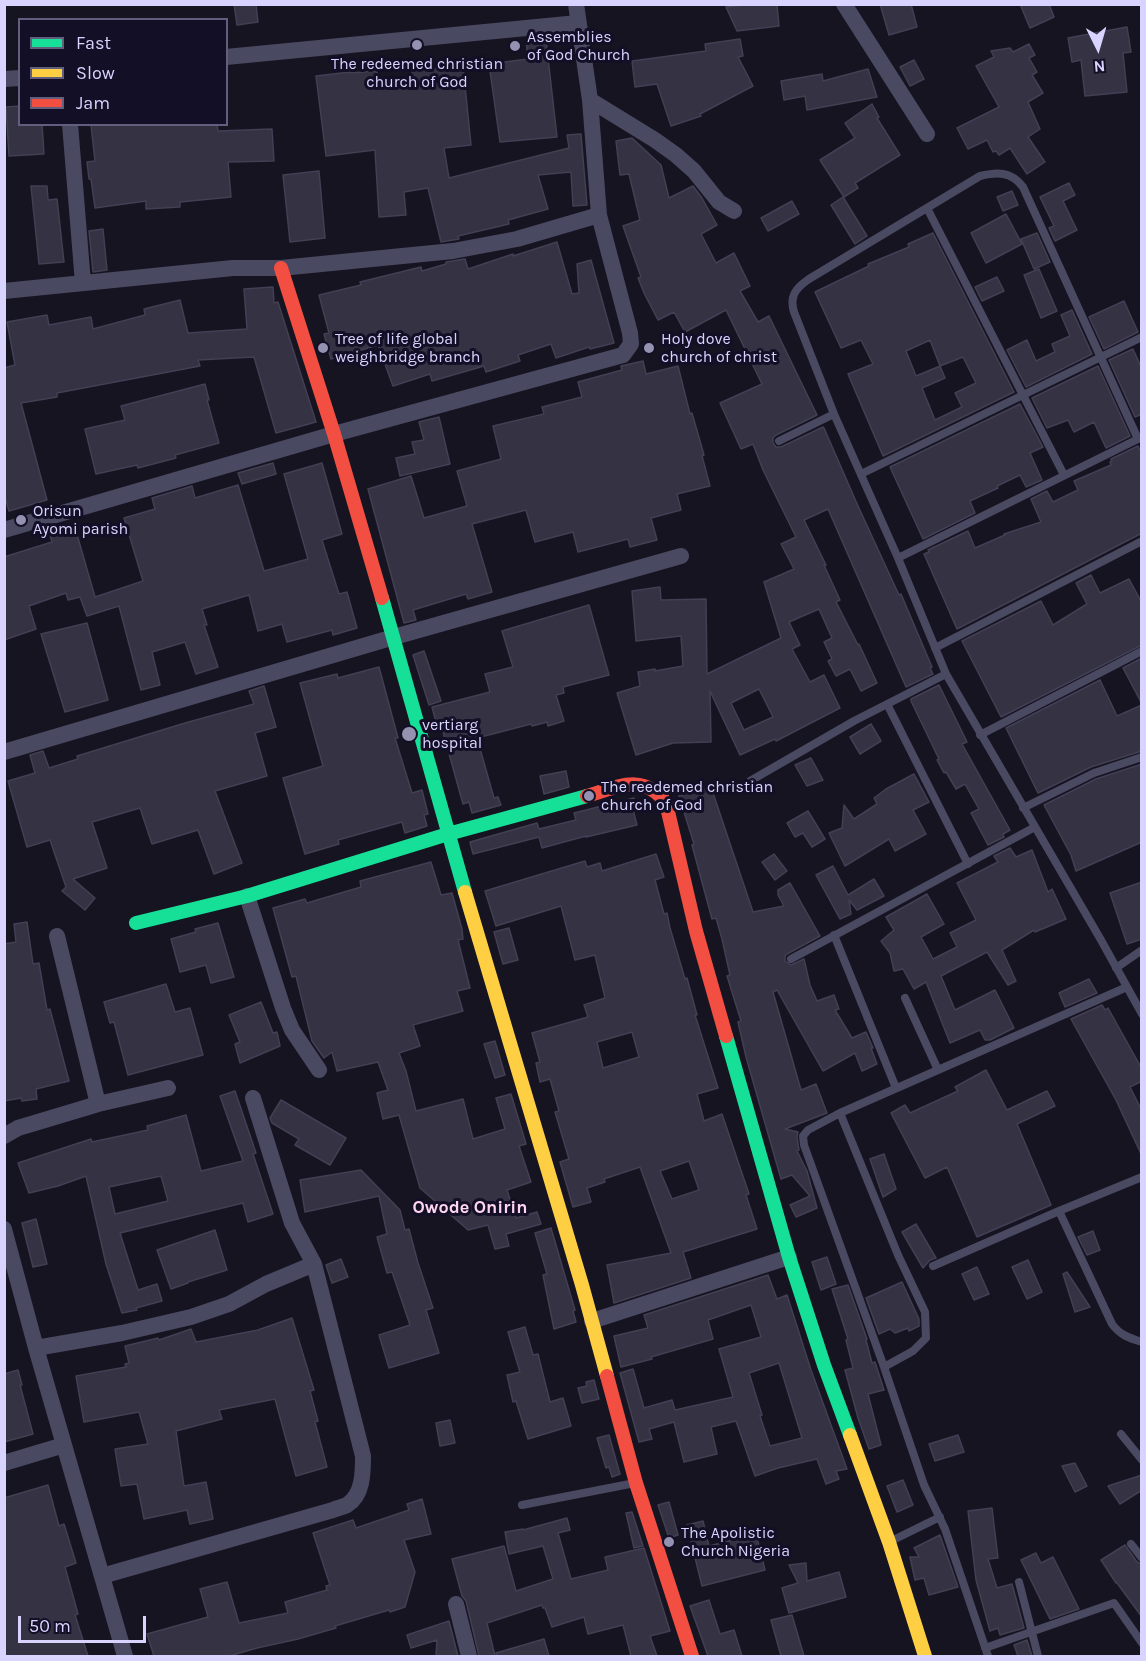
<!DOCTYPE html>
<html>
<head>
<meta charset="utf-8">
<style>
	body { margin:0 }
	#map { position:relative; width:1146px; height:1661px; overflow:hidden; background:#161421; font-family:Karla,sans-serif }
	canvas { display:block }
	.frame { position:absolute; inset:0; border:6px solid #d9d4ff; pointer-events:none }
	.legend { position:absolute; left:18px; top:18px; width:210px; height:108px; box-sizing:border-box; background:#130f26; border:2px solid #625e7d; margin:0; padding:8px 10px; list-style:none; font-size:18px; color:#d9d4ff }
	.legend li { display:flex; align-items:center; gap:12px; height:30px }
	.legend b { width:30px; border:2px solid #625e7d }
	.north { position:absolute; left:1068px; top:18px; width:60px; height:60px; -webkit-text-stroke:4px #130f26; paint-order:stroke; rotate:175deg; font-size:16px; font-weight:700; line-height:24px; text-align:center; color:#d9d4ff }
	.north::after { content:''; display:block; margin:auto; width:21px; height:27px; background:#d9d4ff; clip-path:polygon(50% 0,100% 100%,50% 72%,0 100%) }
	.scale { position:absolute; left:18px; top:1616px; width:128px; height:27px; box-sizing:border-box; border:3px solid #d9d4ff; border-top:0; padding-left:8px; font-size:18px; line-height:21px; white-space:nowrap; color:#d9d4ff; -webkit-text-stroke:4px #130f26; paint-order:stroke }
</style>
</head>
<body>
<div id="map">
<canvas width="1146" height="1661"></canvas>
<div class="frame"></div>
<ul class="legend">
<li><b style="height:8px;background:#16e098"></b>Fast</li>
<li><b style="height:8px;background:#ffcf43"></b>Slow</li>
<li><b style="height:8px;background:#f24e42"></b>Jam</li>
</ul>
<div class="north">N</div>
<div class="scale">50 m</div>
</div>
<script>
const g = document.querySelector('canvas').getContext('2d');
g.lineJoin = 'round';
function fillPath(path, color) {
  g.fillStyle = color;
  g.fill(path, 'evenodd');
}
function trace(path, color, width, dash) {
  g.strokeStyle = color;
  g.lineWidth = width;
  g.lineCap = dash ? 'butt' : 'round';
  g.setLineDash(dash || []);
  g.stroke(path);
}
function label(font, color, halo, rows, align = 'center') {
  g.font = font + ' Karla,sans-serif';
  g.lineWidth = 6;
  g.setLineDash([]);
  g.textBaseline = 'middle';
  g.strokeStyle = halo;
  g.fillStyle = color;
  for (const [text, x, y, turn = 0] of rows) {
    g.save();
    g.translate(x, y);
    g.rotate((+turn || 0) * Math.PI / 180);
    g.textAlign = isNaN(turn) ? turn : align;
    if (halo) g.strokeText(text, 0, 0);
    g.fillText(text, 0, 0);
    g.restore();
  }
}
const building = new Path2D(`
	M234,4h22l2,18 -21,3z
	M755,4h22l2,22 -42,5 -11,-24z
	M880,4h31l6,23 -28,8z
	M1020,4h29l5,13 -24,11z
	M1127,27l4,25 -8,1 4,39 -42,4 -4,-36 -9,2 -4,-24z
	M541,37v3h5l11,97 -57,5 -11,-78 39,-5 -2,-20z
	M740,39l3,17 -5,1 15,29 -53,28 1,2 -30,10 -14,-42 -22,3 -3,-26 74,-10 -1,-7z
	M1029,44l6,11 -6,3 8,14 -5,3 11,18 -15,9 12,27 -12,8 17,25 -18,12 -17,-26 -11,7 -3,-4 -3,1 -6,-12 -19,9 -11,-21 42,-21 -23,-41 18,-9 -3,-6 19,-3 3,4z
	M914,60l10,19 -14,7 -10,-19z
	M463,66l8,79 -27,3 5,30 120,-30 -2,-13 14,-1 6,71 -14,1 -2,-34 -33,3 10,34 -40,11 1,4 -51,12 1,3 -18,3 -13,-54 -24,4 2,23 -27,2 -4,-67 -49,6 -10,-80 34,-4v1l27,-2 1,10 35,-3 -1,-7z
	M868,69l9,28 -70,13 -2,-14 -21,4 -3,-19 41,-7 1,7z
	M872,104l7,13 -2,1 23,37 -45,28 3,5 -14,9 -24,-37 35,-22 -10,-15z
	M20,106v18h22l2,30 -35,2 -3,-49z
	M111,124h106l1,7 54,-2 2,32 -46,1 3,35 -51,5v5l-34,2v-8l-51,7 -4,-29h-2l-2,-17 8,-1 -4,-36z
	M632,138l29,27 8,33 24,-12 9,12 15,27 -16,9 15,29 18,-10 16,33 -10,5 18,31 11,-6 48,99 -41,20 -3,3v5l3,4h5l42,-20 1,1 34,78 41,89 2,-1 31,73 -2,1 3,6 -27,13 -78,-178 -24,11 22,45h-2l16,35 -4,2 22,43 1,-1 18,39 -16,8 -11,-22 -14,7 -8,-15 4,-2 -8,-17 8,-4 -13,-29 -30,13 11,23 -8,4 18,33 14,-7 16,33 -64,33 -1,-2 -35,16 -30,-64 1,51 -38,1 -37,12 -19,-62 23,-7 -2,-14 17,-3v2l28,-5 -2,-30 -45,5 -4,-50 28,-4 1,13 45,-1 1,75 74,-36 -17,-56 30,-13 -13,-25 15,-7 -33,-67 -10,-26 -12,5 -21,-46 42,-19 -36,-74 -41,22 -11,-20 -16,8 -14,-27 -6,-15 3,-1 -18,-51 17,-6 -11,-46 -9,1 -4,-34zM759,689l14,28 -29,13 -13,-27z
	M319,171l6,67 -35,4 -7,-67z
	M1069,183l6,12 -12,6 14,29 -22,11 -6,-13 5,-2 -14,-29z
	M31,186h16l1,14 9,-1 7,63 -25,2z
	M1012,191l6,14 -15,6 -6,-14z
	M843,197l24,39 -12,8 -24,-39z
	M792,201l7,13 -31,17 -7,-13z
	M1006,214l16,30 -36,19 -15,-30z
	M103,229l4,41 -14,2 -4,-41z
	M933,233l81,159 -131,64 -35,-82 25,-10 -12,-24 -20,8 -26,-56 54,-26 -1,-2 41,-17 -1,-3zM930,340l10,26 23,-9 13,26 -21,10 7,14 -27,13 -13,-32 23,-10 -5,-12 -24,10 -10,-25z
	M1037,233l13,29 -16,7 -13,-30z
	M557,242l15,52 7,-1 -2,-29 14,-4 23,83 -24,6 -1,-2 -33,11 -5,-14 -33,11 2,6 -34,11 -2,-6 -52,15 -2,-7 -37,12 -15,-41 -47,14 -7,-25 5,-1 -10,-38 42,-10 -1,-3 61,-15 1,4 24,-7v-2l19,-3 3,10 45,-15v2z
	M1039,269l18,42 -16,7 -17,-43z
	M997,277l7,14 -22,10 -7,-14z
	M273,287l1,16 4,-1 38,120 -40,11 -22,-76 -56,3 2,6 -143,27v4l-36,6 26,97 -38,11 -5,-17v-126l11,-3 -8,-43 40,-7 2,10 42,-8 2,12 52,-14 -1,-6 36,-9 8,33 59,-4 -3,-40z
	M1124,301l14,31 -34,17 -15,-32z
	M1072,310l20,44 -66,33 -19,-37 20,-10 9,21 19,-9 -3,-8 18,-8 -9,-21z
	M1133,349l9,20v45l-7,3 -26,-57z
	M643,361l3,13 32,-8 12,48 2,-1 12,42 -2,1 8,30 -33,8 4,16 -30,8 6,22 -27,7 -2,-8 -50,13 -5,-20 -38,10 -9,-32 -54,14 20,68 -24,7 -2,-5 -53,16 3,10 -12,3 -36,-134 43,-13 13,42 43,-12 -10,-35 44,-12 -8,-33 51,-12 -2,-7 40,-10 -4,-15 44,-12 -1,-4z
	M1098,366l32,70 -24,12 -12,-26 -20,10 -6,-12 -21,8 -15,-30z
	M205,384l4,16h-2l12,43 -44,12 1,3 -38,10 -1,-3 -41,9 -11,-45 40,-9 -4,-14z
	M1020,404l23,43 -13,6 12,27 -16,7 -6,-12 -23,11 1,2 -28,13 5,12 -52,26 -33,-72z
	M439,417l11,47 -50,12 -4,-18 19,-4 -3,-12 12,-2 -5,-18z
	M1138,446l4,8v79l-185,96 -33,-75 5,-2 -1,-2 40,-19 7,17 30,-13 -1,-1 37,-12 -10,-23 16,-8 6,11 25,-12 -4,-9 37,-16 -1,-3 2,-1 -1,-2z
	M273,463l3,11 -34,10 -4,-11z
	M322,463l20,71 -20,6 17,54 8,-2 10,36 -24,7 -1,-5 -45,12 -5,-18 -24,7 -9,-36 -47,14 5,16h-3l14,42 -22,7 -11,-32 -33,10 8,33 -19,5 -22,-84 -32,10 -7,-19 -12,3 -2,-7 -37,13 7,23 -32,11v-83l48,-15 -3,-11 25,-7 21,73 48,-16 -19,-63 31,-9 -3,-11 40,-12 3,12 43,-13 26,86 44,-12 -24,-85z
	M1091,575l9,18 29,-14 13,24v42l-141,72 -39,-76 79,-40 12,24 34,-21 -11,-21z
	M589,605l20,70 -46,12 1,6 -8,2 8,26 -16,5 -1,-4 -15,4 -1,-2 -54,14 17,60 4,-1 3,8 -29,8 -3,-11 -6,2 -22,-79 -4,1 -5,-19 58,-15 -5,-18 28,-7 -11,-36z
	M87,623l21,77 -43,12 -24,-78z
	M424,651l17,50 -12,4 -16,-50z
	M1142,658v46l-19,-36z
	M379,667l19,71h-3l17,55 10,-3 6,24 -4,1 3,11 -22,7 -3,-11 -64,18 1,4 -34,10 -22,-76 40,-12 -23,-83 37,-9 1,4z
	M1100,680l17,36 25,-11v46l-51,16 -53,26 -32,-65z
	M939,685l28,57 -5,2 48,86 -7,4 1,3 -16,8 -17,-32 8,-4 -14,-25 -9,5 -10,-17 -2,1 -7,-13 2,-1 -28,-58v-2z
	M264,686l12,41 -21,6 12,43 -52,15 27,72 -28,11 -16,-44 -46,14 -12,-36 -48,14 15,46 -34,11 22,19 -10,12 -23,-19 4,-4 -16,-47 -23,7 -19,-66 27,-8 -5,-18 13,-4 6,17 29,-9 -1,-3 108,-33 69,-19 -5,-13z
	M871,724l10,17 -21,13 -10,-17z
	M811,758l12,22 -16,6 -12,-21z
	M1142,764v78l-66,29 -5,-16 -27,-50 52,-26z
	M566,771l3,16 -25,7 -4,-18z
	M914,774l15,28 -16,8 13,24 -31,17 -6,-12 -44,27 -16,-33 13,-5 2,-23 10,14 23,-15 -3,-6 12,-9z
	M711,787l42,125 31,-6 -6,-11v-5l12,-7 30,53 -33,18 -2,2v5l6,4 13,-6 6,26 7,16 17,-6 5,14 -4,1 17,28 14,-6 7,16h-2l6,16 -15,7 -7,-18 -32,18 -46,-81 -4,2 28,98 15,-6 11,29 -42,16 13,3 -1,5 2,13 -2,1 10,20 10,37 -21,9 -6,-12 20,-9 -18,-21 -11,4 -35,-122 -8,-35 3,-1 -14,-45 3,-1 -8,-36 -6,-21 -4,1 -3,-11 -17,-63 2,-1 -15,-48z
	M634,798l1,7 -3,1 5,19 -51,12v-1l-44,12 -3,-11 -66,17 -3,-12 67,-19 2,6 37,-9 -2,-7z
	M808,811l17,28 -13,8 -9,-14 -8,4 -8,-14z
	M1010,848l6,9 16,-7 16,42 4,-3 14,30 -31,13 -1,-2 -32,20 14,31 -8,4 -21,-33 -46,24 14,34 40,-20 19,38 -24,12h-5l-5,-10 -30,13 -24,-61 -12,7 -11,-20 -9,2 -4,-18 -9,-12 13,-11 -8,-13 41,-23 17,30 -23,13 12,22 24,-12 -7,-14 26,-13 -19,-37 41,-21 -4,-6z
	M656,854l8,23 -9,3 9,34 3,-1 3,15 15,51 2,-1 10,37h-2l23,73 -21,6 7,27 18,-7 27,80 -3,1 11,34 -74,23 8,26 -77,25 -7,-38 64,-12 -31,-86 -36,12 1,3 -18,6 4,14 -18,5 -13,-45 9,-3 -14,-47 4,-1 -9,-32 -10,3 -4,-19 4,-1 -8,-29 56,-16 -4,-12 21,-7 -10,-43 -20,5 -14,-54 -65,20 -11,-35 100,-30 2,6 13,-4 2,8zM632,1032l7,25 -36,11 -6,-26zM689,1161l10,29 -27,9 -12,-28z
	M774,854l13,17 -12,9 -13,-18z
	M431,862l10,33 11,-2 10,36 1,10 -5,1 12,48 -13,3 6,20 -50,14 7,21 -21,7 7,18 10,40 47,-12 10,40 32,-10 -9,-31 15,-4 15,50 -7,2 12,36 -24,8 9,28 21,-6 4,12 -35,10 3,12 -14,3 -7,-24 -20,5 -48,-42 -21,-73 -16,4 -6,-26 11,-3 -10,-28 -41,9 -5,-19 -8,6 -12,-17 -16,-65 -4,1 -19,-69 32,-9 2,4 54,-16 -1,-6z
	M833,866l15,29 26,-16 10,17 -27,14 -8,-10 2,14 -11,5 -24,-44z
	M1142,882v57l-15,5 -17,-51z
	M27,922l6,42 6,-1 8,47 3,-1 19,72 -33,8 1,10 -15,2 -1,-3 -17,3v-157l12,-2 -2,-18z
	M218,923l16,54 -23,6 -5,-18 -26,7 -9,-33 25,-7 -1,-3z
	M509,928l9,32 -15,4 -9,-32z
	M1089,979l8,14 -32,14 -6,-14z
	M166,984l9,28 15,-4 13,47 -75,20 -14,-53 -4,1 -6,-21z
	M261,1002l12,31 4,-1 3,14 -40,17 -5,-19 5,-2 -11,-27z
	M1102,1005l3,5 3,-2 34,61v12l-12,6 12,24v45l-26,-56 -45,-81z
	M495,1041l10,34 -10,3 -11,-34z
	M986,1070l21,40 40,-19 8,15 -38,18 34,81 -74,32 -30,-70 -22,11 -34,-65 14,-8 5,8 48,-22 -3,-4z
	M235,1091l21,62 -3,1 20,60 -25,8 -5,-19 -123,30 18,57 19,-6 5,17 -26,7 1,2 -15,3 -16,-49 -20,-88 -28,10 -29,7 -11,-30 73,-24 1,3 56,-12 -1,-4 39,-11 15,56 42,-10 -23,-65zM161,1176l7,25 -53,13 -6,-27z
	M281,1100l65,38 -16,27 -35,-20 4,-6 -27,-16 -2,-5z
	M884,1154l12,35 -13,8 -13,-38z
	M361,1170l39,40 5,20 4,-1 9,34 15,45 -7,2 13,43 -50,15 -10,-33 31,-10 -18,-53 -5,1 -10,-36 10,-3 -8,-38 -74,16 -5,-32z
	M36,1219l11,45 -14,3 -11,-44z
	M916,1224l20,34 -6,2 -7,8 -21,-36z
	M551,1228l24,82 -2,1 3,11 -22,7 -11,-54 4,-1 -12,-41z
	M215,1230l12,40 -39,12v1l-17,6 -14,-39z
	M1093,1231l7,19 -13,5 -9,-18z
	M827,1257l9,27 -15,6 -9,-28z
	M341,1259l7,18 -16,6 -6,-18z
	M1028,1260l14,32 -15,7 -15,-32z
	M977,1267l12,27 -15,6 -12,-26z
	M1067,1272l23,35 -15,5 -12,-38z
	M768,1275l9,24 10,-4 24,75 36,99 -11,2 3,8 -13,5 -9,-25 -39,9 -23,8 -19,-55 -25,6 6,27 -33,8 -10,-40 -25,7 3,10 -13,3 -19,-69 13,-4 11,39 28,-8 3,10 58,-13 -14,-48 42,-12 -10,-32 -43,15 5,19 -62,18 1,2 -31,8 -7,-31 34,-8 -4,-13zM779,1363l23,75 -32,8 -10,-30 2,-1 -13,-42z
	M902,1282l17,37v7l-10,5 -1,-3 -13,5 -5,-4 -11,5 -13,-36z
	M848,1285l19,54 -1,1 6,23 3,-1 9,28 -16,4 13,51 -12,4 -11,-31 -13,-48 8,-2 -7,-28 2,-1 -16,-50z
	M292,1318l22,72 -4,1 8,30 -3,1 12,45 -31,9 -21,-77 -56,11 3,9 -46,12 8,55 22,-4 7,37 -23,5 -3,-14 -43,9 -7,-35 -16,2 -6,-37 33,-5 -9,-32 -55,10 -8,-46 50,-9 -1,-3 4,-1 -4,-17 33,-8 1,2 32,-11 5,13 62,-12z
	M525,1327l8,28 5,-1 12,48 13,-4 8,28 -43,13 -12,-38 -3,1 -6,-27 13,-3 -12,-40z
	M18,1370l4,15h-2l13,49 -29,8v-68z
	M594,1380l5,19 -17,4 -4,-15 9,-2 -1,-4z
	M450,1420l5,23 -15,3 -4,-23z
	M609,1435l11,39 -8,3 -3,-10 -3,1 -9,-30z
	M958,1435l6,17 -29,9 -6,-17z
	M1075,1463l12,23 -12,6 -13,-26z
	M1142,1475v15l-22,14 -12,-18z
	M903,1480l10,25 -16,7 -10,-26z
	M48,1485l11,41 5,-2 12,39 -11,4 13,47 -3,1 13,41h-84v-158z
	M422,1499l9,35 -27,6 11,32 -10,35 -15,5 -1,-2 -54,16 1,2 -38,11 -41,9 -28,8h-75l-7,-22 61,-17 -8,-28 27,-7 12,41 49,-10 -3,-11 42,-12 -1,-4 4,-1 -17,-52 40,-13 3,8 53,-18 -2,-6z
	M669,1502l9,33 -9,3 -11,-33z
	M992,1508l6,50 -10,1 9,29 15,-4 12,44 -24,7 -2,-7 -8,3 -14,-51 -8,-69z
	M632,1512l11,34 -9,2 -8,-35z
	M567,1518l3,12 -12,3 13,46 37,-9 -3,-13 39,-9 26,83 -20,5 7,20h-26l-8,-31 -35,9 -4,-17 -32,10 -7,-19h-2l-1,-3 -55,18 8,33h-16l-13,-55 -4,-5 -10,-37 52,-13 12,45 37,-12 -10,-33 -34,8 -4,-22 18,-3v1z
	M703,1521l6,25 47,-12 9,36 -63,16 -15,-61z
	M940,1535l18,52 -29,8 -5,-17 -9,2 -5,-23h9l-5,-9z
	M1125,1545l12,17 5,2v53l-25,-34h-1l-15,-23z
	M1036,1553l5,10 12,-6 26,52 -29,10 -29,-59z
	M806,1563l1,18 32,-9 7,25 -57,16 -7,-25 16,-5 -9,-18z
	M709,1600l11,34 14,-4 8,26h-34l-18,-50z
	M792,1615l12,41h-23l-10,-36z
	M449,1621l9,35h-22l1,-16 -26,8 -4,-13z
	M544,1639l5,17h-52l-1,-3z
	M1027,1640l5,16h-14l-4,-11z`);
const lane = new Path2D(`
	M927,208l137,267
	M1138,439l-115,-252c-12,-16 -26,-15 -43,-11l-171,103c-13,9 -20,17 -15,33l40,102 64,144 48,116 155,266 41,74
	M779,441l55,-27
	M861,474l281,-137
	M898,558l244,-121
	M935,648l207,-107
	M887,704l81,160
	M980,735l162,-84
	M750,781l104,-60 92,-47
	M1023,808l71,-35 48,-16
	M834,935l62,153
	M791,959l244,-132
	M1116,968l26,-18
	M905,998l33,72
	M840,1113l58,142 27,57 1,26 -13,13 -29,16
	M1059,1211l53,113c8,11 17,14 30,18
	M933,1266l126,-55 83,-34
	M1121,1434l21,26
	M522,1505l113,-22
	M889,1542l51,-25
	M1131,1544l11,14
	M1019,1582l19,74
	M985,1648l129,-45 28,40
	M988,1656l-43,-127 -21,-44 -40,-118 -80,-222 -1,-9 5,-6 32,-17 287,-126`);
const street = new Path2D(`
	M844,4l83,130
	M226,57l352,-34
	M4,79l16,-1
	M590,100l65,40 21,15 18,16 25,31 15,9
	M70,124l13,159
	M4,291l229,-23h48l172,-17 64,-12 82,-24
	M4,530l330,-96 289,-79 8,-11 -1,-11 -31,-118 -9,-115 -14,-96
	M4,752l390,-115 287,-81
	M247,896l36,112 9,22 27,40
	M57,936l41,168
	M4,1136l14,-8 80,-24 70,-16
	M4,1229l32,119 89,308
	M592,1321l197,-64
	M36,1348l86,-15 69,-16 38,-13 37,-20 48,-20
	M4,1463l60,-18
	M102,1576l231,-66c4,-2 10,-3 14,-5 16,-10 16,-32 16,-49l-49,-192 -22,-41 -39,-125
	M456,1604l13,52`);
const fast = new Path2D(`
	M382,598l83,294
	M136,923l111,-27 201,-62 139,-38
	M726,1036l63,221 35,108 26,70`);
const slow = new Path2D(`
	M465,892l117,393 25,91
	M850,1435l39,107 36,114`);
const jam = new Path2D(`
	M281,268l53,166 48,164
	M587,796c30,-9 57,-24 79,7l30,128 30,105
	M607,1376l29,107 56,173`);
const markers = [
	[417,45,6,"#9591b1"],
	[515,46,6,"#9591b1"],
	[323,348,6,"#9591b1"],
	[649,348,6,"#9591b1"],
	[21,520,6,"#9591b1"],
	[409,734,8,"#9591b1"],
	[589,796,6,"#9591b1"],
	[669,1542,6,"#9591b1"]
];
const poiNames = [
	["Assemblies",527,37],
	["of God Church",527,55],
	["The redeemed christian",417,64,"center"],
	["church of God",417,82,"center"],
	["Tree of life global",335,339],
	["weighbridge branch",335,357],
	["Holy dove",661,339],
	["church of christ",661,357],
	["Orisun",33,511],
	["Ayomi parish",33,529],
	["vertiarg",422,725],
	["hospital",422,743],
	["The reedemed christian",601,787],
	["church of God",601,805],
	["The Apolistic",681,1533],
	["Church Nigeria",681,1551]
];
const neighbourhoodNames = [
	["Owode Onirin",470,1208]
];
fillPath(building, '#343243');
trace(building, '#433f54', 1.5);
trace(lane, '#4a4962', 8);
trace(street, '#4a4962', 16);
trace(fast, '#16e098', 14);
trace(slow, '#ffcf43', 14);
trace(jam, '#f24e42', 14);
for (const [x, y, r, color] of markers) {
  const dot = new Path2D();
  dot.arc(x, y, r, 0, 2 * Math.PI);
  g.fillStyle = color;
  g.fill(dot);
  trace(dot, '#130f26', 2);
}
label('16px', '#d9d4ff', '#130f26', poiNames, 'left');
label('bold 18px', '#ffd6f0', '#130f26', neighbourhoodNames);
</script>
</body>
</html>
